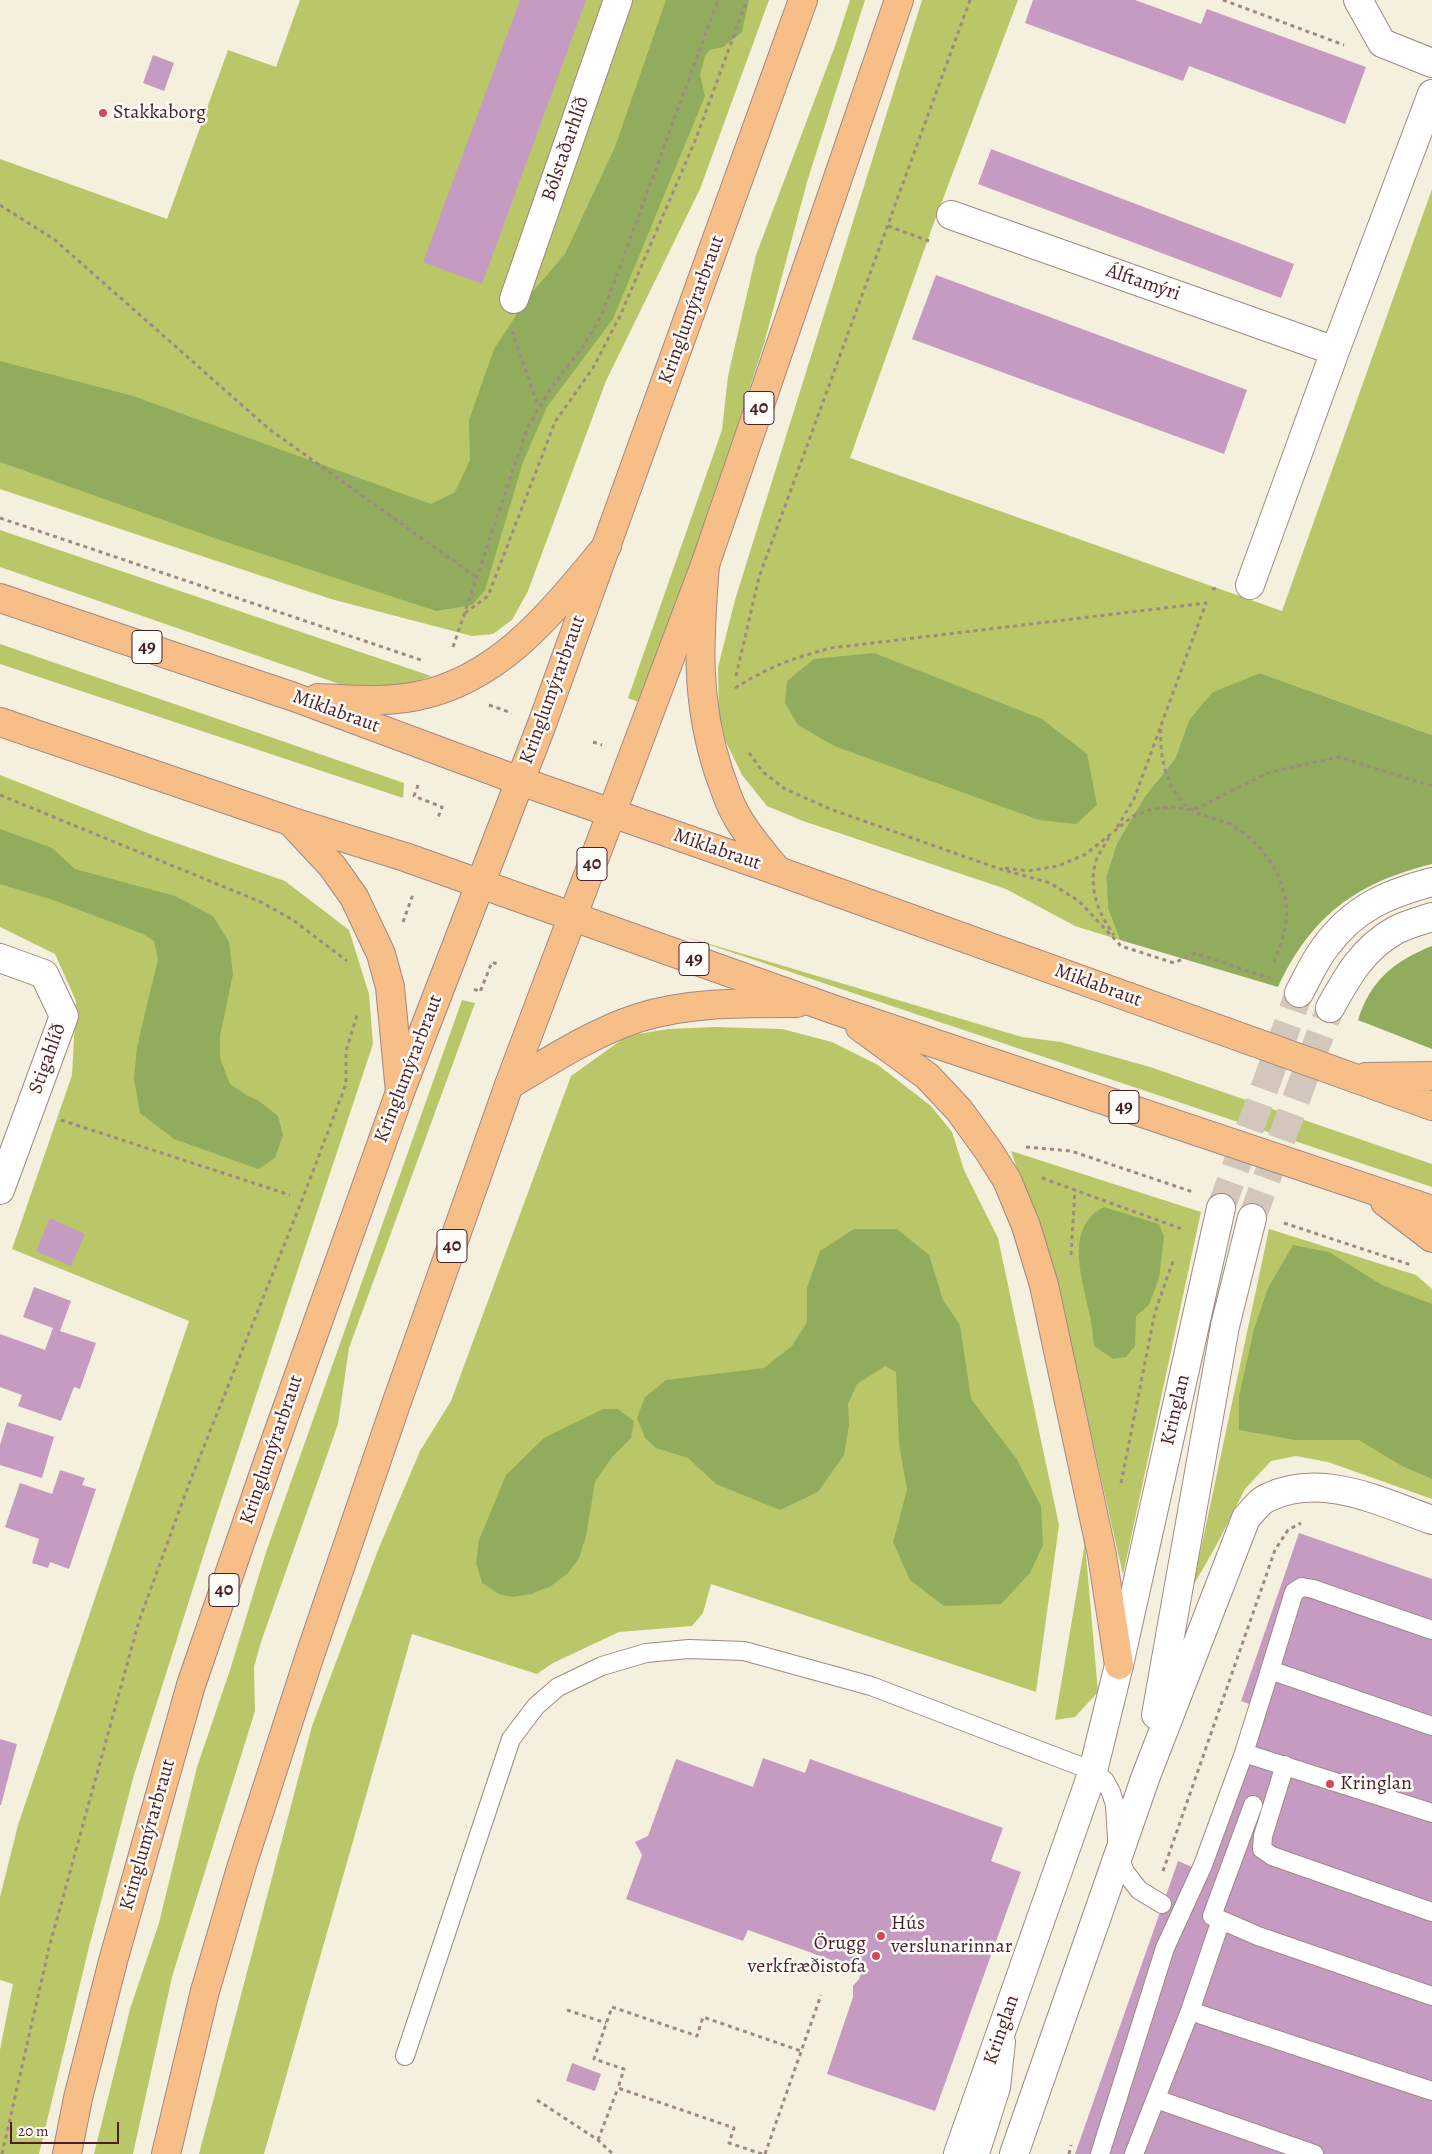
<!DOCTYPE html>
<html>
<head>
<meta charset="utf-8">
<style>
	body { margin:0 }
	#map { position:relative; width:1432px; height:2154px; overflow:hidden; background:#f5f0de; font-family:Alegreya,serif }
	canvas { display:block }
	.scale { position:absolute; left:10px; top:2122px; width:109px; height:22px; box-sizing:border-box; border:2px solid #4a1f2b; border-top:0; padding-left:6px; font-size:15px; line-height:18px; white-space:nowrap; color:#4a1f2b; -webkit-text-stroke:4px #fdfcf7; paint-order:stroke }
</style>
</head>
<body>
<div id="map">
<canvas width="1432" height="2154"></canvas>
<div class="scale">20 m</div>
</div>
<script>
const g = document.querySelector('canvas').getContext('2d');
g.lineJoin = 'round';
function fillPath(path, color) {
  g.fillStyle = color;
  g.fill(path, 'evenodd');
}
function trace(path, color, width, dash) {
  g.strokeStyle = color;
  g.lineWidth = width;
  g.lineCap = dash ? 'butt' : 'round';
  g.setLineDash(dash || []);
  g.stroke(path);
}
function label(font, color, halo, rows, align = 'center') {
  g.font = font + ' Alegreya,serif';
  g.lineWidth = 5;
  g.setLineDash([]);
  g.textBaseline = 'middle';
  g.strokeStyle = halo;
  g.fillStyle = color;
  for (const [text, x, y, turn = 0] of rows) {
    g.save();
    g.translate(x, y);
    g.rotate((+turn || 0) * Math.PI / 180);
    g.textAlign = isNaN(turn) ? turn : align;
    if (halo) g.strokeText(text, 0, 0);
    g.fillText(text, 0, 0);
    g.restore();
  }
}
const green = new Path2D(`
	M300,0h469l-69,189 -94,192 -78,210 -16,29 -19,14 -21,2 -141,-37 -331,-110v-330l167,60 61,-169 48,17z
	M850,0h15l-58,182 -43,162 -83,255 -37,105 -16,-6 94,-268 6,-54 28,-121 79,-209z
	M922,0h96l-86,228 -82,230 432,153 150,-422v546l-172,-62 -71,47 -14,39 -30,37 -28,47 -11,34 2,32 12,31 -45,-14 -69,-37 -203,-68 -36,-15 -25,-31 -23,-47 -1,-61 17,-67z
	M0,530l431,146 -43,16 -37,-4 -351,-121z
	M0,644l404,139 -1,15 -403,-134z
	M0,775l153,60 132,46 64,49 20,64 4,50 -160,481 -79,250 -45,172 -50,207h-39v-104l13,-66 -13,-4v-83l18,-72 171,-504 -177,-72 60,-174 4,-74 -21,-47 -55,-27z
	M683,936l339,101 39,5 89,25 282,97v23z
	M462,1000l13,3 -126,345 -11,76 -77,218 -7,25 1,44 -83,266 -39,177h-39l36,-145 29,-86 38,-156 33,-97 36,-118z
	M715,1027l67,2 50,13 46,23 53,41 21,26 12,38 34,68 61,287 -23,167 -325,-108 -8,29 -11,13 -73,6 -66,31 -16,11 -125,-40 -148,520h-65l113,-428 66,-176 42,-99 31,-50 120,-325 56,-40 41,-7z
	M1011,1151l190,61 -78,363 -65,-287z
	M1269,1229l147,46 16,14v210l-104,-37 -32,-6 -25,5 -26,28 -28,55 -24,42z
	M1085,1543l13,149 -23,25 -20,3z`);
const forest = new Path2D(`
	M666,0h83l-7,32 -19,15 -13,3 -5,6 -5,19 5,21 -92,223 -66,88 -24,55 -38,128 -13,15 -36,6 -219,-72 -217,-77v-101l133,35 298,108 24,-12 15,-32 -1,-40 25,-71 35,-53 36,-42 50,-107z
	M874,653l168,66 45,35 10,51 -21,19 -37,-4 -205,-74 -36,-21 -13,-22 2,-22 27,-22z
	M1260,673l172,62v129c-76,19 -120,51 -154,123l-158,-47 -12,-31 -2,-32 11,-34 28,-47 30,-37 14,-39 24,-28z
	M0,829l52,19 23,21 100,27 38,20 16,26 4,32 -13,62v22l10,26 16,11 13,6 19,15 5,19 -8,23 -17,11 -84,-30 -34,-26 -6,-34 3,-32 21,-88 -4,-18 -11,-7 -90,-34 -53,-16z
	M1432,946v103l-74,-29c12,-39 36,-59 74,-74z
	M1104,1207l55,17 5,13 -5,41 -10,27 -13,11 -1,30 -9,11 -13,2 -19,-13c-1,-10 -2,-20 -4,-30 -7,-35 -27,-89 14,-109z
	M854,1229h43l32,26 14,45 17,25 11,74 45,59 25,48 2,39 -13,28 -29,31 -57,2 -34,-26 -17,-38 14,-52 -8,-46 -3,-72 -11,-6 -28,18 -9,20 1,21 -5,30 -26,37 -38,18 -64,-26 -28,-26 -32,-10 -11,-10 -8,-20 8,-21 21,-17 98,-12 28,-22 15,-24v-34l13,-37z
	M1293,1245l36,7 53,33 50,19v175l-32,-14 -41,-25h-64l-56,-10v-34l15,-67 14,-41z
	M603,1409h15l16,12 -3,17 -19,19 -17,25 -9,54 -7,22 -11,15 -17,13 -20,8 -19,3 -13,-3 -17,-11 -6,-20 3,-23 27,-65 38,-37z`);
const building = new Path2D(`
	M520,0h66l-104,284 -59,-22z
	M1033,0h102l66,24 6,-15 159,58 -21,57 -156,-58 -6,15 -158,-58z
	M153,55l21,8 -10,28 -21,-8z
	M991,149l303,115 -13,34 -303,-114z
	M936,275l311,115 -23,64 -312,-115z
	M50,1218l35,16 -14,32 -35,-15z
	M34,1287l37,14 -11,30 36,12 -16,46 -6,-2 -13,34 -43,-15 4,-11 -22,-8v-53l45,16 8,-22 -30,-11z
	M7,1422l47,15 -12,41 -42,-13v-20z
	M60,1470l25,8 -3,7 14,4 -27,80 -19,-7 -2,6 -16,-5 7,-24 -34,-12 15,-44 32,11z
	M1299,1533l133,46v575h-357l103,-293 21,9 56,-164 -14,-5z
	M0,1739l17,5 -16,61h-1z
	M763,1758l42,15 5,-14 193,69 -12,33 30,11 -86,239 -108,-37 26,-77v-11l6,-7 3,-8 -114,-41 -5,11 -117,-42 16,-44 -7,-13 13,-6 28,-77 77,28z
	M572,2063l29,11 -6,17 -29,-10z`);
const minorTunnel = new Path2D(`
	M1221,1208l78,-215
	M1252,1218l78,-210`);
const path = new Path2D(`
	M1223,0l121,45
	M0,205l55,35 214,189 207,148
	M888,226l41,15
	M512,331l26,74
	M0,518l421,142
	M1212,589l7,-1
	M465,613l23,-17 67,-174 38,-54 27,-52 75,-175 52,-141
	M453,647l74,-218 23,-40 32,-41 15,-24 11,-25 110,-299
	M736,676l23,-99 211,-577
	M735,688c34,-21 57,-30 96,-40l375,-45 -72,196 -18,30
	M489,705l23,8
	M1161,729c-2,29 6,63 31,81 10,7 25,8 36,13 35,19 63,58 58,99 -2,15 -9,30 -13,44
	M593,742l9,3
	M749,753l14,19 22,17 45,20 167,59 53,15 29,18 42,45 53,17 21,-10 74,25
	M418,785l-4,11 28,11 -4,11
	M0,795l261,107 32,18 54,41
	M1109,837c-4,8 -10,16 -13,24 -8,27 2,52 18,74
	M1005,868l23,3 30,-5 28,-12 47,-38 19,-7 20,-2 21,3 77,-38 69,-15 93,29
	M403,922l10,-28
	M474,989l6,3 12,-30 7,3
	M61,1120l229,75
	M1026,1147l45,4 122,41
	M1042,1178l140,51
	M1284,1223l127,42
	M1071,1255l4,-65
	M1121,1483l34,-171 19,-54
	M1163,1871l112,-321 13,-20 13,-7
	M567,2010l39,13
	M537,2100l61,40 15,14
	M598,2140l20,-52
	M2,2154l47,-206 90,-327 50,-137 113,-284 44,-116v-33l12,-39
	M762,2154l-33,-11 5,-15 -116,-40 6,-19 -30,-10 18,-52 85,29 6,-19 98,34
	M765,2154l56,-159
	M1069,2154l2,-9`);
const service = new Path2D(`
	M1270,1670l24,-78 8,-5 11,2 119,41
	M1244,1753l188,60
	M1285,1765l-22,71 -1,13 10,7 160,56
	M1212,1916l41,-111
	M1190,2011l242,80
	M405,2056l106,-317 25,-33 22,-19 44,-21 44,-13 43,-4 55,2 127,35 222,85 12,10 6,11 4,13 3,50 7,17 14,18 23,14
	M1156,2099l158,55
	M980,2154l21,-66 5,-46
	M1100,2154l65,-206 38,-83 41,-112 26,-83 162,56
	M1134,2154l56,-143 31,-91 37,16 174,60`);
const minor = new Path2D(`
	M1358,0l24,43 50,20
	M951,215l384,136
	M514,299l104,-299
	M1250,585l85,-234 97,-257
	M0,958l44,16 20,42 -64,174
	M1299,993c8,-15 16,-33 27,-47 28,-38 61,-52 106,-64
	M1330,1008c17,-31 33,-60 66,-78 11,-6 24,-9 36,-13
	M1156,1715l69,-389 27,-108
	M958,2154l135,-383 26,-106 102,-457
	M1014,2154l132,-378 100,-258c7,-7 14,-18 23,-21 54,-25 111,5 163,23`);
const primary = new Path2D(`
	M67,2154l11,-56 35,-137 78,-276 79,-229 130,-364 142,-368 261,-724
	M166,2154l39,-163 37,-126 68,-210 85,-248 114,-322 196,-520 194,-565`);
const trunk = new Path2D(`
	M705,565c-6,76 -10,135 14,208 5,13 9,28 16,40 11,21 28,40 43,58
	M0,598l294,99 226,84 258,90 654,235
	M318,698c32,1 67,5 99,-2 85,-17 137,-87 190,-150
	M0,722l290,99 115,36 433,154 594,199
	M291,822l41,44 22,31 27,57 9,33 10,105
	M860,1027l67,49 32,34 29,40 19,30 19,46 18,59 58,270 17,110
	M1366,1077l66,-1
	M509,1085c41,-24 83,-52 129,-67 51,-16 106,-15 159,-15
	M1385,1202l47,36`);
const markers = [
	[103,113,5,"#d1495b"],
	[1330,1784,5,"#d1495b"],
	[881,1936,5,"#d1495b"],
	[876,1956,5,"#d1495b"]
];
const shields = [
	[759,408,30],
	[147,647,30],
	[592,864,30],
	[694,959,30],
	[1124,1107,30],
	[452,1246,30],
	[224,1590,30]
];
const shieldNames = [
	["40",759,408],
	["49",147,647],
	["40",592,864],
	["49",694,959],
	["49",1124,1107],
	["40",452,1246],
	["40",224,1590]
];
const poiNames = [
	["Stakkaborg",113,113],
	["Kringlan",1340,1784],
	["Hús",891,1924],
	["verslunarinnar",891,1947],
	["Örugg",866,1944,"right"],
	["verkfræðistofa",866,1967,"right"]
];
const streetNames = [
	["Bólstaðarhlíð",566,149,-71],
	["Álftamýri",1143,283,19],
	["Kringlumýrarbraut",692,310,-70],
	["Kringlumýrarbraut",553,690,-70],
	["Miklabraut",336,712,20],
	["Miklabraut",717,850,19],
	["Miklabraut",1098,986,20],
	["Stigahlíð",48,1059,-70],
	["Kringlumýrarbraut",409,1069,-69],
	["Kringlan",1176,1410,-77],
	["Kringlumýrarbraut",272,1450,-71],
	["Kringlumýrarbraut",148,1835,-74],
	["Kringlan",1002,2030,-71]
];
fillPath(green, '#b9c769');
fillPath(forest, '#92ac5d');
fillPath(building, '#c69bc1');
trace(minorTunnel, '#d3c6ba', 28, [28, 14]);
trace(service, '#a08884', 20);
trace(minor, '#a08884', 30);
trace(primary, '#a08884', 30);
trace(trunk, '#a08884', 30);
trace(path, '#a08884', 3, [4, 4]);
trace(service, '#fff', 18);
trace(minor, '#fff', 28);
trace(primary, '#f7be87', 28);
trace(trunk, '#f7be87', 28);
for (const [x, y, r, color] of markers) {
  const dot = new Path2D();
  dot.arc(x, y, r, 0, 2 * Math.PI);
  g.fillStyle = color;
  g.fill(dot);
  trace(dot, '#fdfcf7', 2);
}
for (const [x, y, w] of shields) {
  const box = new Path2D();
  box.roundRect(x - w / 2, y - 16.5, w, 33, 4);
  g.fillStyle = '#fdfcf7';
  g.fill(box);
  trace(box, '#4a1f2b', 1);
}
label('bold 19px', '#4a1f2b', null, shieldNames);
label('20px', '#4a1f2b', '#fdfcf7', poiNames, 'left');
label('20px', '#4a1f2b', '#fdfcf7', streetNames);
</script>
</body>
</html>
